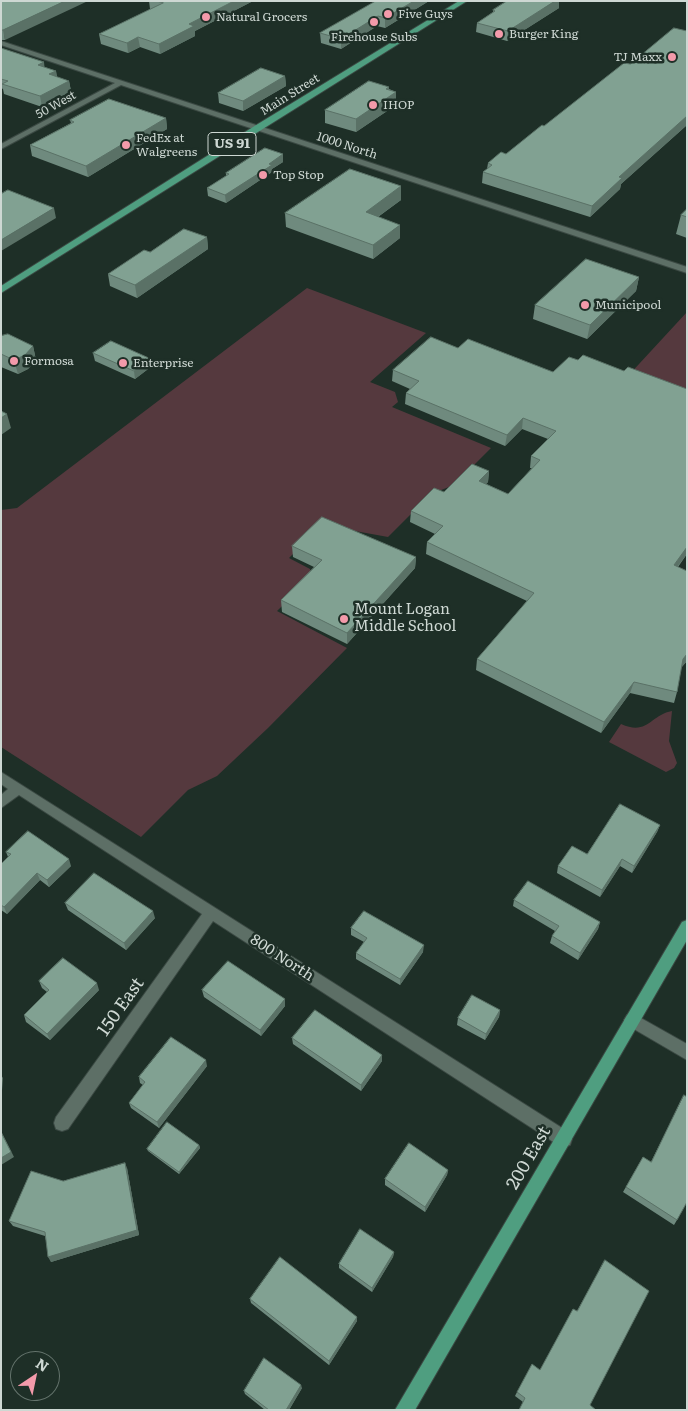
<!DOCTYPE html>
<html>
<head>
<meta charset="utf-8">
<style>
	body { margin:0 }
	#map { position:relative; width:688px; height:1411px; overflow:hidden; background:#1e2f27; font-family:Literata,serif }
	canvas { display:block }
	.frame { position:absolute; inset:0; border:2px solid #ced8d3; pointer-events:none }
	.north { position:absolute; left:10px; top:1351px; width:50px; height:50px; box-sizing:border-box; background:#1e2f27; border:1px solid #64736c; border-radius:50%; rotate:34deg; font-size:14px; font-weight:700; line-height:20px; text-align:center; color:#ced8d3 }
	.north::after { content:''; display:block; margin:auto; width:18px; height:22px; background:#f39aaa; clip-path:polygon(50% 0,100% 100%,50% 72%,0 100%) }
</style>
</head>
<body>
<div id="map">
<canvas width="688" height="1411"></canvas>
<div class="frame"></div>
<div class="north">N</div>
</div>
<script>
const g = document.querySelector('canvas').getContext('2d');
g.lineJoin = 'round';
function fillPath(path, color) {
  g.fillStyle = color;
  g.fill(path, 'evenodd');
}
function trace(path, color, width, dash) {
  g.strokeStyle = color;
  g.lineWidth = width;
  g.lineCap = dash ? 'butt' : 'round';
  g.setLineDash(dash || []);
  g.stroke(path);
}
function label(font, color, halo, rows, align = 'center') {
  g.font = font + ' Literata,serif';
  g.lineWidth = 5;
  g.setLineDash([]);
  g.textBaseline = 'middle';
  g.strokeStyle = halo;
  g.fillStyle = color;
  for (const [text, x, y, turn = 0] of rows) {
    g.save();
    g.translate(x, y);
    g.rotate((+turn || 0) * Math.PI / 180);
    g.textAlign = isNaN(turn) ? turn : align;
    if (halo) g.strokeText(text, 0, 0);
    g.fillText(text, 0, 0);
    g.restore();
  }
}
const green = new Path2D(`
	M307,288l119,45 -56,49 25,10 3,10 -6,5 99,41 -37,37 -23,9 -43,43 -66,-12 -33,33 21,11 2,8 -35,34 70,37 -79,80 -51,48 -29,14 -47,47 -140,-90v-237l16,-2z
	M687,312v87l-60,-22z
	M672,711l-3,30 8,22 -3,5 -8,4 -57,-30 12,-18c27,12 29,-9 51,-13z`);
const minor = new Path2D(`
	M1,41l686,226v6l-566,-188 -120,64v-5l114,-61 -114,-38z
	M1,772l569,361 2,6 -2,6 -6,2 -6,-2 -345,-224 -145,208 -6,2 -6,-2 -2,-6 2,-6 146,-203 -183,-119 -18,13v-13l7,-6 -7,-5z
	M632,1013l55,31v16l-60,-35 -3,-5 3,-5z`);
const major = new Path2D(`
	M459,1h8l-466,292v-7l252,-159z
	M687,920v20l-272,470h-20l287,-488z`);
const wall = new Path2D(`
	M1,1l4,39h-4z
	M149,1h104l-58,30v5l-35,18 -20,-7 -12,6 -27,-9 -2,-10 52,-25h-1z
	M376,1h53l-44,27 -8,-2 -36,23 -20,-6 -1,-10z
	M559,8l-52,33 -31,-9 1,-9 16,-11v-2z
	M687,31v94l-66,59 -1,5 -30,28 -108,-34 1,-11 4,-3 1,-6 18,-9 124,-90z
	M1,48l43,19 12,4 1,6 12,4 2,10 -29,16 -38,-13 -1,-5 -2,-1z
	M285,76l1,10 -43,25 -24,-8 -1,-10z
	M389,87v2l7,3v13l-40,27 -31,-9v-13z
	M166,118l1,11 -79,48 -56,-21 -2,-11 41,-22 -1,-3z
	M283,154v8l-11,7v3l-46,31 -18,-7 -1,-8 19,-12v-3z
	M401,186v14l-23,17 22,21 -27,21 -87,-32 -1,-14z
	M687,209v29l-11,-4 5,-19z
	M207,237l1,12 -71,49 -27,-12 -2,-12 42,-22z
	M639,277l-3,14 -49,48 -54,-20 2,-14z
	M1,336l32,10 3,14 -8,9 -10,5 -17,-7z
	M458,348l95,24 25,-12 46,11 63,18v165l-9,13 9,4v90l-6,7 -4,24 -3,11 -44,-10 -29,40 -125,-63 1,-11 50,-58 -101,-47 1,-12 8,-8 -25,-12 1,-11 33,-19 45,-21 -1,11 -2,2 22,10 24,-26h-2l1,-12 17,-17 -26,-10 -17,17 -100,-42 1,-11 4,-4 -18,-8 1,-11z
	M93,353l58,6 1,7 -17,13 -40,-18z
	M292,546l124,11 -1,11 -68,76 -65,-32 -1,-12 33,-33 -21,-10z
	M660,825l-3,7 -25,41 -12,-7 -20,31 -43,-24 1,-7z
	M6,852l65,14 -22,21 -9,-7 -33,34 -6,-4v-46l7,-7z
	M514,900l86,22 -2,7 -20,31 -28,-17 2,-7 3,-5 -42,-25z
	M65,903l90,15 -29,32 -58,-40z
	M351,928l72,24 -23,33 -44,-26v-6l8,-11 -13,-7z
	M39,981l60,9 -49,50 -24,-18 -2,-7 23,-23 -5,-4z
	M202,990l83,16 -24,30 -57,-39z
	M500,1010l-1,7 -14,23 -28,-15 1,-7z
	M292,1038l90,23 -21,30 -68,-47z
	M207,1066l-48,62 -28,-20 -2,-5 14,-18 -3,-2 -1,-6z
	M199,1145l1,3 -21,26 -31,-23 -1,-2z
	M643,1157l8,5 26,58 -3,5 -51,-33z
	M127,1168l12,67 -88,27 -6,-26 -32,-10 -4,-5 54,-40z
	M448,1170l-1,5 -22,37 -40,-27v-6z
	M394,1252l-1,5 -21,35 -33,-24v-4z
	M649,1291l-126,111 -8,-6 2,-4 23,-22 37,-59z
	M250,1299l107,18v4l-28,44 -78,-62z
	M302,1388l-13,22h-24l-20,-16 -1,-3z`);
const shadedWall = new Path2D(`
	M65,1h23l-83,39 -2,-10z
	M234,1h19l-58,30v5l-35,18 -1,-10 30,-20z
	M414,1h15l-44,27v-10z
	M555,1h4v7l-52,33 1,-10z
	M378,16l-1,10 -36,23v-10z
	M138,37l2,10 -12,6 -1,-10z
	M44,62l1,10 -7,-7z
	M56,71l1,10 -8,-7z
	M285,76l1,10 -43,25v-10z
	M69,81l2,10 -29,16 -2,-11z
	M389,87l-1,10 8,-5v13l-40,27v-13z
	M687,116v9l-66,59 -1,5 -30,28 2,-11 27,-29z
	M166,118l1,11 -79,48 -2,-11z
	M283,154v8l-11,7v3l-46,31 -1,-8z
	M401,186v14l-36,26 1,-14z
	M54,208l2,10 -55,33v-11z
	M400,225v13l-27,21v-14z
	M207,237l1,12 -71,49 -2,-13z
	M639,277l-3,14 -49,48 3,-14z
	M33,346l3,14 -8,9 -10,5 -4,-14z
	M151,359l1,7 -17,13 -1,-8z
	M7,414l4,14 -10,7v-17z
	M523,418l-1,11 -17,17 2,-11z
	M489,471l-1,11 -10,10 1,-11z
	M687,547v7l-17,22 4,-11z
	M416,557l-1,11 -68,76v-11z
	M687,654v7l-8,9 4,-11z
	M634,682l-4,11 -29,40 3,-11z
	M660,825l-3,7 -25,41 2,-7z
	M69,859l2,7 -22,21 -2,-7z
	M622,859l-2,7 -20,31 2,-7z
	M37,873l3,7 -33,34 -3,-7z
	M153,911l2,7 -29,32 -2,-7z
	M600,922l-2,7 -20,31 2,-7z
	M424,945l-1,7 -23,33v-6z
	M97,983l2,7 -49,50 -3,-6z
	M285,999v7l-24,30 -1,-6z
	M500,1010l-1,7 -14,23 1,-6z
	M382,1055v6l-21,30v-6z
	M206,1060l1,6 -48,62 -2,-6z
	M1,1075l2,3 -2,25z
	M1,1131l13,26 -13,8z
	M199,1145l1,3 -21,26v-2z
	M125,1163l2,5 12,67 -88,27 -3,-5z
	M448,1170l-1,5 -22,37v-5z
	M394,1252l-1,5 -21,35v-4z
	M357,1317v4l-28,44v-4z
	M301,1385l1,3 -13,22h-3z`);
const building = new Path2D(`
	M1,1h64l-62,29h-2z
	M157,1h77l-45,23 5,2 -35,18 -21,-7 -11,6 -28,-9 64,-31z
	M376,1h38l-29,17 -7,-2 -37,23 -21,-6z
	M507,1h48l-47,30 -31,-8 18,-12 -2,-1z
	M674,28l13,3v85l-68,61 3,1 -30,28 -109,-34 9,-7 -4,-2 13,-11 5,2 36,-29 2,1 80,-63 6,1z
	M1,48l43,14 -6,3 18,6 -7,3 20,7 -29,15 -38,-12 6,-3 -7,-2z
	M261,68l24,8 -42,25 -25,-8z
	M369,81l20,6 -3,2 10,3 -40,27 -31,-9z
	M109,99l57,19 -80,48 -56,-21 44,-23 -4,-2z
	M265,148l18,6 -14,10 3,1 -47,30 -18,-7 22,-14 -3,-1z
	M350,169l51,17 -35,26 34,13 -27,20 -88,-32z
	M8,190l46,18 -53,32v-46z
	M687,209v8l-6,-2z
	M184,229l23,8 -72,48 -27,-11 36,-24 6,2z
	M586,259l53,18 -49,48 -55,-20z
	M8,334l25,12 -8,9 -11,5 -13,-6v-18z
	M431,337l27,11 10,-9 85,33 16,-15 9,3 5,-5 41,16 4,-4 59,22v158l-13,18 13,6v83l-4,5 -6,33 -43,-10 -30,40 -127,-63 57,-66 -107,-51 16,-16 -32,-15 23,-23 10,4 28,-28 17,7 -10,10 29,13 32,-34 -9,-4 25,-25 -33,-13 -16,17 -101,-42 13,-12 -26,-11z
	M111,341l40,18 -17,12 -41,-18z
	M1,411l6,3 -6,4z
	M322,517l94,40 -69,76 -66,-33 41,-40 -30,-14z
	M620,804l40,21 -26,41 -12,-7 -20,31 -44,-24 14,-20 15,8z
	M28,831l41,28 -22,21 -10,-7 -33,34 -3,-2v-41l10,-10 -5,-2z
	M94,873l59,38 -29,32 -59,-40z
	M528,881l72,41 -20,31 -28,-17 7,-10 -45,-26z
	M364,911l60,34 -24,34 -44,-26 11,-15 -16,-10z
	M63,958l34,25 -50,51 -23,-19 25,-25 -10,-9z
	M228,961l57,38 -25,31 -58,-40z
	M472,995l28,15 -14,24 -28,-16z
	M315,1010l67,45 -21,30 -69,-47z
	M171,1037l35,23 -49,62 -28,-19 16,-21 -6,-5z
	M684,1095l3,2v105l-10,18 -51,-33 17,-30 8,5z
	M167,1122l32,23 -20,27 -32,-23z
	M1,1132l10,20 -10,6z
	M409,1143l39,27 -23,37 -40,-28z
	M125,1163l12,67 -89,27 -3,-25 -36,-11 22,-50 32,10z
	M360,1229l34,23 -22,36 -33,-24z
	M280,1257l77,60 -28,44 -79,-62z
	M605,1260l44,31 -59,114 6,5h-77l6,-12 -8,-6 15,-28 8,6 33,-61 4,2z
	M264,1358l37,27 -15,25h-17l-25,-19z`);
const markers = [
	[388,14,5,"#f39aaa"],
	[206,17,5,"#f39aaa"],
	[374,22,5,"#f39aaa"],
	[499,34,5,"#f39aaa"],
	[672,57,5,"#f39aaa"],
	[373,105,5,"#f39aaa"],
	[126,145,5,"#f39aaa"],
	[263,175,5,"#f39aaa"],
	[585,305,5,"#f39aaa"],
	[14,361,5,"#f39aaa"],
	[123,363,5,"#f39aaa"],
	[344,619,5,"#f39aaa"]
];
const farPoinames = [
	["Five Guys",398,14],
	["Natural Grocers",216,17],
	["Burger King",509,34],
	["Firehouse Subs",374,37,"center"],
	["TJ Maxx",662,57,"right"],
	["IHOP",383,105],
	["FedEx at",136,138],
	["Walgreens",136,152],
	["Top Stop",273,175],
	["Municipool",595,305],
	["Formosa",24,361],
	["Enterprise",133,363]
];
const farStreetnames = [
	["Main Street",290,95,-32],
	["50 West",56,105,-29],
	["1000 North",347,146,18]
];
const shields = [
	[232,144,48]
];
const shieldNames = [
	["US 91",232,144]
];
const poiNames = [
	["Mount Logan",354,610],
	["Middle School",354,627]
];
const streetNames = [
	["800 North",282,958,33]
];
const nearStreetnames = [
	["150 East",121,1007,-55],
	["200 East",529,1158,-60]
];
fillPath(green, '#55393e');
trace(minor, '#3b4943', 2);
trace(major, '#3b4943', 2);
fillPath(minor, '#5d6f66');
fillPath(major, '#4f9e80');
fillPath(wall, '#6f8a7e');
fillPath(shadedWall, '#5a7166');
fillPath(building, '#81a192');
trace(building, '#5a7166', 1);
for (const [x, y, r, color] of markers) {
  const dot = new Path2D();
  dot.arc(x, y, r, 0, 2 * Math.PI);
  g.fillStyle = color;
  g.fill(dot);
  trace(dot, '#1e2f27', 2);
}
label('12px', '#ced8d3', '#1e2f27', farPoinames, 'left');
label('12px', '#ced8d3', '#1e2f27', farStreetnames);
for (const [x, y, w] of shields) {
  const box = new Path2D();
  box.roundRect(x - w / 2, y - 11.5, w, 23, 4);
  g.fillStyle = '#1e2f27';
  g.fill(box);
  trace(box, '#ced8d3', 1);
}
label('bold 14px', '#ced8d3', null, shieldNames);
label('15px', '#ced8d3', '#1e2f27', poiNames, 'left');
label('15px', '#ced8d3', '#1e2f27', streetNames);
label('18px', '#ced8d3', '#1e2f27', nearStreetnames);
</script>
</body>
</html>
